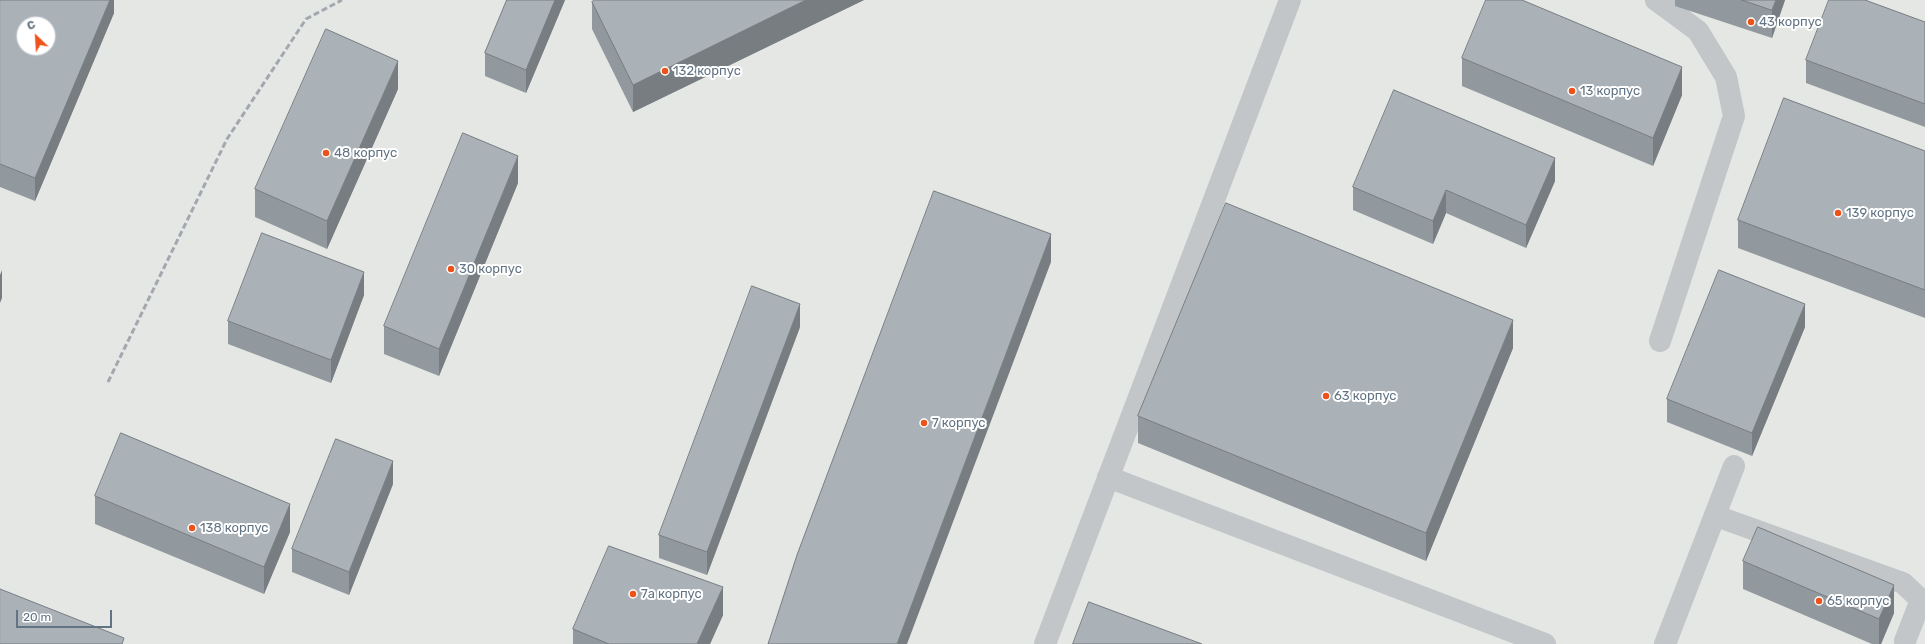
<!DOCTYPE html>
<html>
<head>
<meta charset="utf-8">
<style>
	body { margin:0 }
	#map { position:relative; width:1925px; height:644px; overflow:hidden; background:#f5f5f1; font-family:Rubik,sans-serif }
	canvas { display:block }
	.north { position:absolute; left:16px; top:16px; width:40px; height:40px; box-sizing:border-box; background:#fff; border:1px solid #c0c7ce; border-radius:50%; rotate:335deg; font-size:11px; font-weight:700; line-height:16px; text-align:center; color:#627484 }
	.north::after { content:''; display:block; margin:auto; width:14px; height:18px; background:#ec521a; clip-path:polygon(50% 0,100% 100%,50% 72%,0 100%) }
	.scale { position:absolute; left:16px; top:610px; width:96px; height:18px; box-sizing:border-box; border:2px solid #627484; border-top:0; padding-left:5px; font-size:12px; line-height:14px; white-space:nowrap; color:#627484; -webkit-text-stroke:3px #fff; paint-order:stroke }
</style>
</head>
<body>
<div id="map">
<canvas width="1925" height="644"></canvas>
<div class="north">С</div>
<div class="scale">20 m</div>
</div>
<script>
const g = document.querySelector('canvas').getContext('2d');
g.lineJoin = 'round';
function fillPath(path, color) {
  g.fillStyle = color;
  g.fill(path, 'evenodd');
}
function trace(path, color, width, dash) {
  g.strokeStyle = color;
  g.lineWidth = width;
  g.lineCap = dash ? 'butt' : 'round';
  g.setLineDash(dash || []);
  g.stroke(path);
}
function label(font, color, halo, rows, align = 'center') {
  g.font = font + ' Rubik,sans-serif';
  g.lineWidth = 4;
  g.setLineDash([]);
  g.textBaseline = 'middle';
  g.strokeStyle = halo;
  g.fillStyle = color;
  for (const [text, x, y, turn = 0] of rows) {
    g.save();
    g.translate(x, y);
    g.rotate((+turn || 0) * Math.PI / 180);
    g.textAlign = isNaN(turn) ? turn : align;
    if (halo) g.strokeText(text, 0, 0);
    g.fillText(text, 0, 0);
    g.restore();
  }
}
const built = new Path2D(`
	M0,0h1925v644h-1925zM24,24h24v24h-24z`);
const minor = new Path2D(`
	M1656,0l42,31 28,46 8,39 -74,225
	M1108,477l437,167
	M1716,516l187,67 18,17 -16,41
	M1045,644l245,-644
	M1665,644l69,-178`);
const rail = new Path2D(`
	M108,382l119,-243 79,-120 36,-19`);
const wall = new Path2D(`
	M0,0h114v13l-79,188 -35,-14z
	M507,0h58l-39,93 -41,-17v-23z
	M864,0l-231,112 -41,-83v-27z
	M1675,0h110l-13,38 -97,-32z
	M1925,22v105l-119,-44v-23z
	M1462,58l220,37 -29,71 -191,-80z
	M398,89l-71,160 -72,-32v-28z
	M1925,151v167l-187,-70v-28z
	M1555,181l-29,67 -80,-35 -13,31 -80,-34v-23z
	M518,183l-79,193 -55,-22v-28z
	M364,295l-33,88 -103,-39v-23z
	M800,327l-93,248 -48,-17v-23z
	M1805,327l-53,129 -85,-34v-23z
	M1513,348l-87,213 -288,-118v-27z
	M393,484l-44,111 -57,-23v-23z
	M95,496l195,36 -26,62 -169,-70z
	M1743,561l151,52 -13,31h-9l-129,-55z
	M723,615l-13,29h-137v-15z`);
const shadedWall = new Path2D(`
	M110,0h4v13l-79,188v-23z
	M555,0h10l-39,93v-23z
	M806,0h58l-231,112v-27z
	M1776,0h9l-13,38v-28z
	M398,61v28l-71,160v-28z
	M1682,67v28l-29,71v-28z
	M518,156v27l-79,193v-27z
	M1555,158v23l-29,67v-23z
	M1446,190v23l-13,31v-23z
	M1051,234v28l-144,382h-10z
	M2,270v28l-2,5v-28z
	M364,272v23l-33,88v-23z
	M800,304v23l-93,248v-23z
	M1805,304v23l-53,129v-23z
	M1513,320v28l-87,213v-28z
	M393,461v23l-44,111v-23z
	M290,504v28l-26,62v-27z
	M1894,585v28l-13,31h-2v-25z
	M723,587v28l-13,29h-13z`);
const building = new Path2D(`
	M0,0h110l-75,178 -35,-14zM24,24h24v24h-24z
	M507,0h48l-29,70 -41,-17z
	M595,0h211l-173,85 -41,-83z
	M1486,0h36l160,67 -29,71 -191,-80z
	M1742,0h34l-4,10z
	M1829,0h36l60,22v82l-119,-44z
	M326,29l72,32 -71,160 -72,-32z
	M1394,90l161,68 -29,67 -80,-35 -13,31 -80,-34z
	M1784,98l141,53v139l-187,-70z
	M463,133l55,23 -79,193 -55,-23z
	M934,191l117,43 -154,410h-129l29,-89z
	M1226,203l287,117 -87,213 -288,-117z
	M262,233l102,39 -33,88 -103,-39z
	M1719,270l86,34 -53,129 -85,-34z
	M752,286l48,18 -93,248 -48,-17z
	M121,433l169,71 -26,63 -169,-71z
	M336,439l57,22 -44,111 -57,-23z
	M1758,527l136,58 -15,34 -136,-58z
	M609,546l114,41 -26,57h-88l-36,-15z
	M0,589l124,49 -2,6h-122z
	M1089,602l113,42h-129z`);
const markers = [
	[1751,22,4,"#ec521a"],
	[665,71,4,"#ec521a"],
	[1572,91,4,"#ec521a"],
	[326,153,4,"#ec521a"],
	[1838,213,4,"#ec521a"],
	[451,269,4,"#ec521a"],
	[1326,396,4,"#ec521a"],
	[924,423,4,"#ec521a"],
	[192,528,4,"#ec521a"],
	[633,594,4,"#ec521a"],
	[1819,601,4,"#ec521a"]
];
const poiNames = [
	["43 корпус",1759,22],
	["132 корпус",673,71],
	["13 корпус",1580,91],
	["48 корпус",334,153],
	["139 корпус",1846,213],
	["30 корпус",459,269],
	["63 корпус",1334,396],
	["7 корпус",932,423],
	["138 корпус",200,528],
	["7а корпус",641,594],
	["65 корпус",1827,601]
];
fillPath(built, '#e5e7e4');
trace(minor, '#c2c6c9', 22);
trace(rail, '#a2a8ae', 3, [6, 3]);
fillPath(wall, '#92999e');
fillPath(shadedWall, '#777d81');
fillPath(building, '#aab2b8');
trace(building, '#777d81', 1);
for (const [x, y, r, color] of markers) {
  const dot = new Path2D();
  dot.arc(x, y, r, 0, 2 * Math.PI);
  g.fillStyle = color;
  g.fill(dot);
  trace(dot, '#fff', 1.5);
}
label('13px', '#627484', '#fff', poiNames, 'left');
</script>
</body>
</html>
